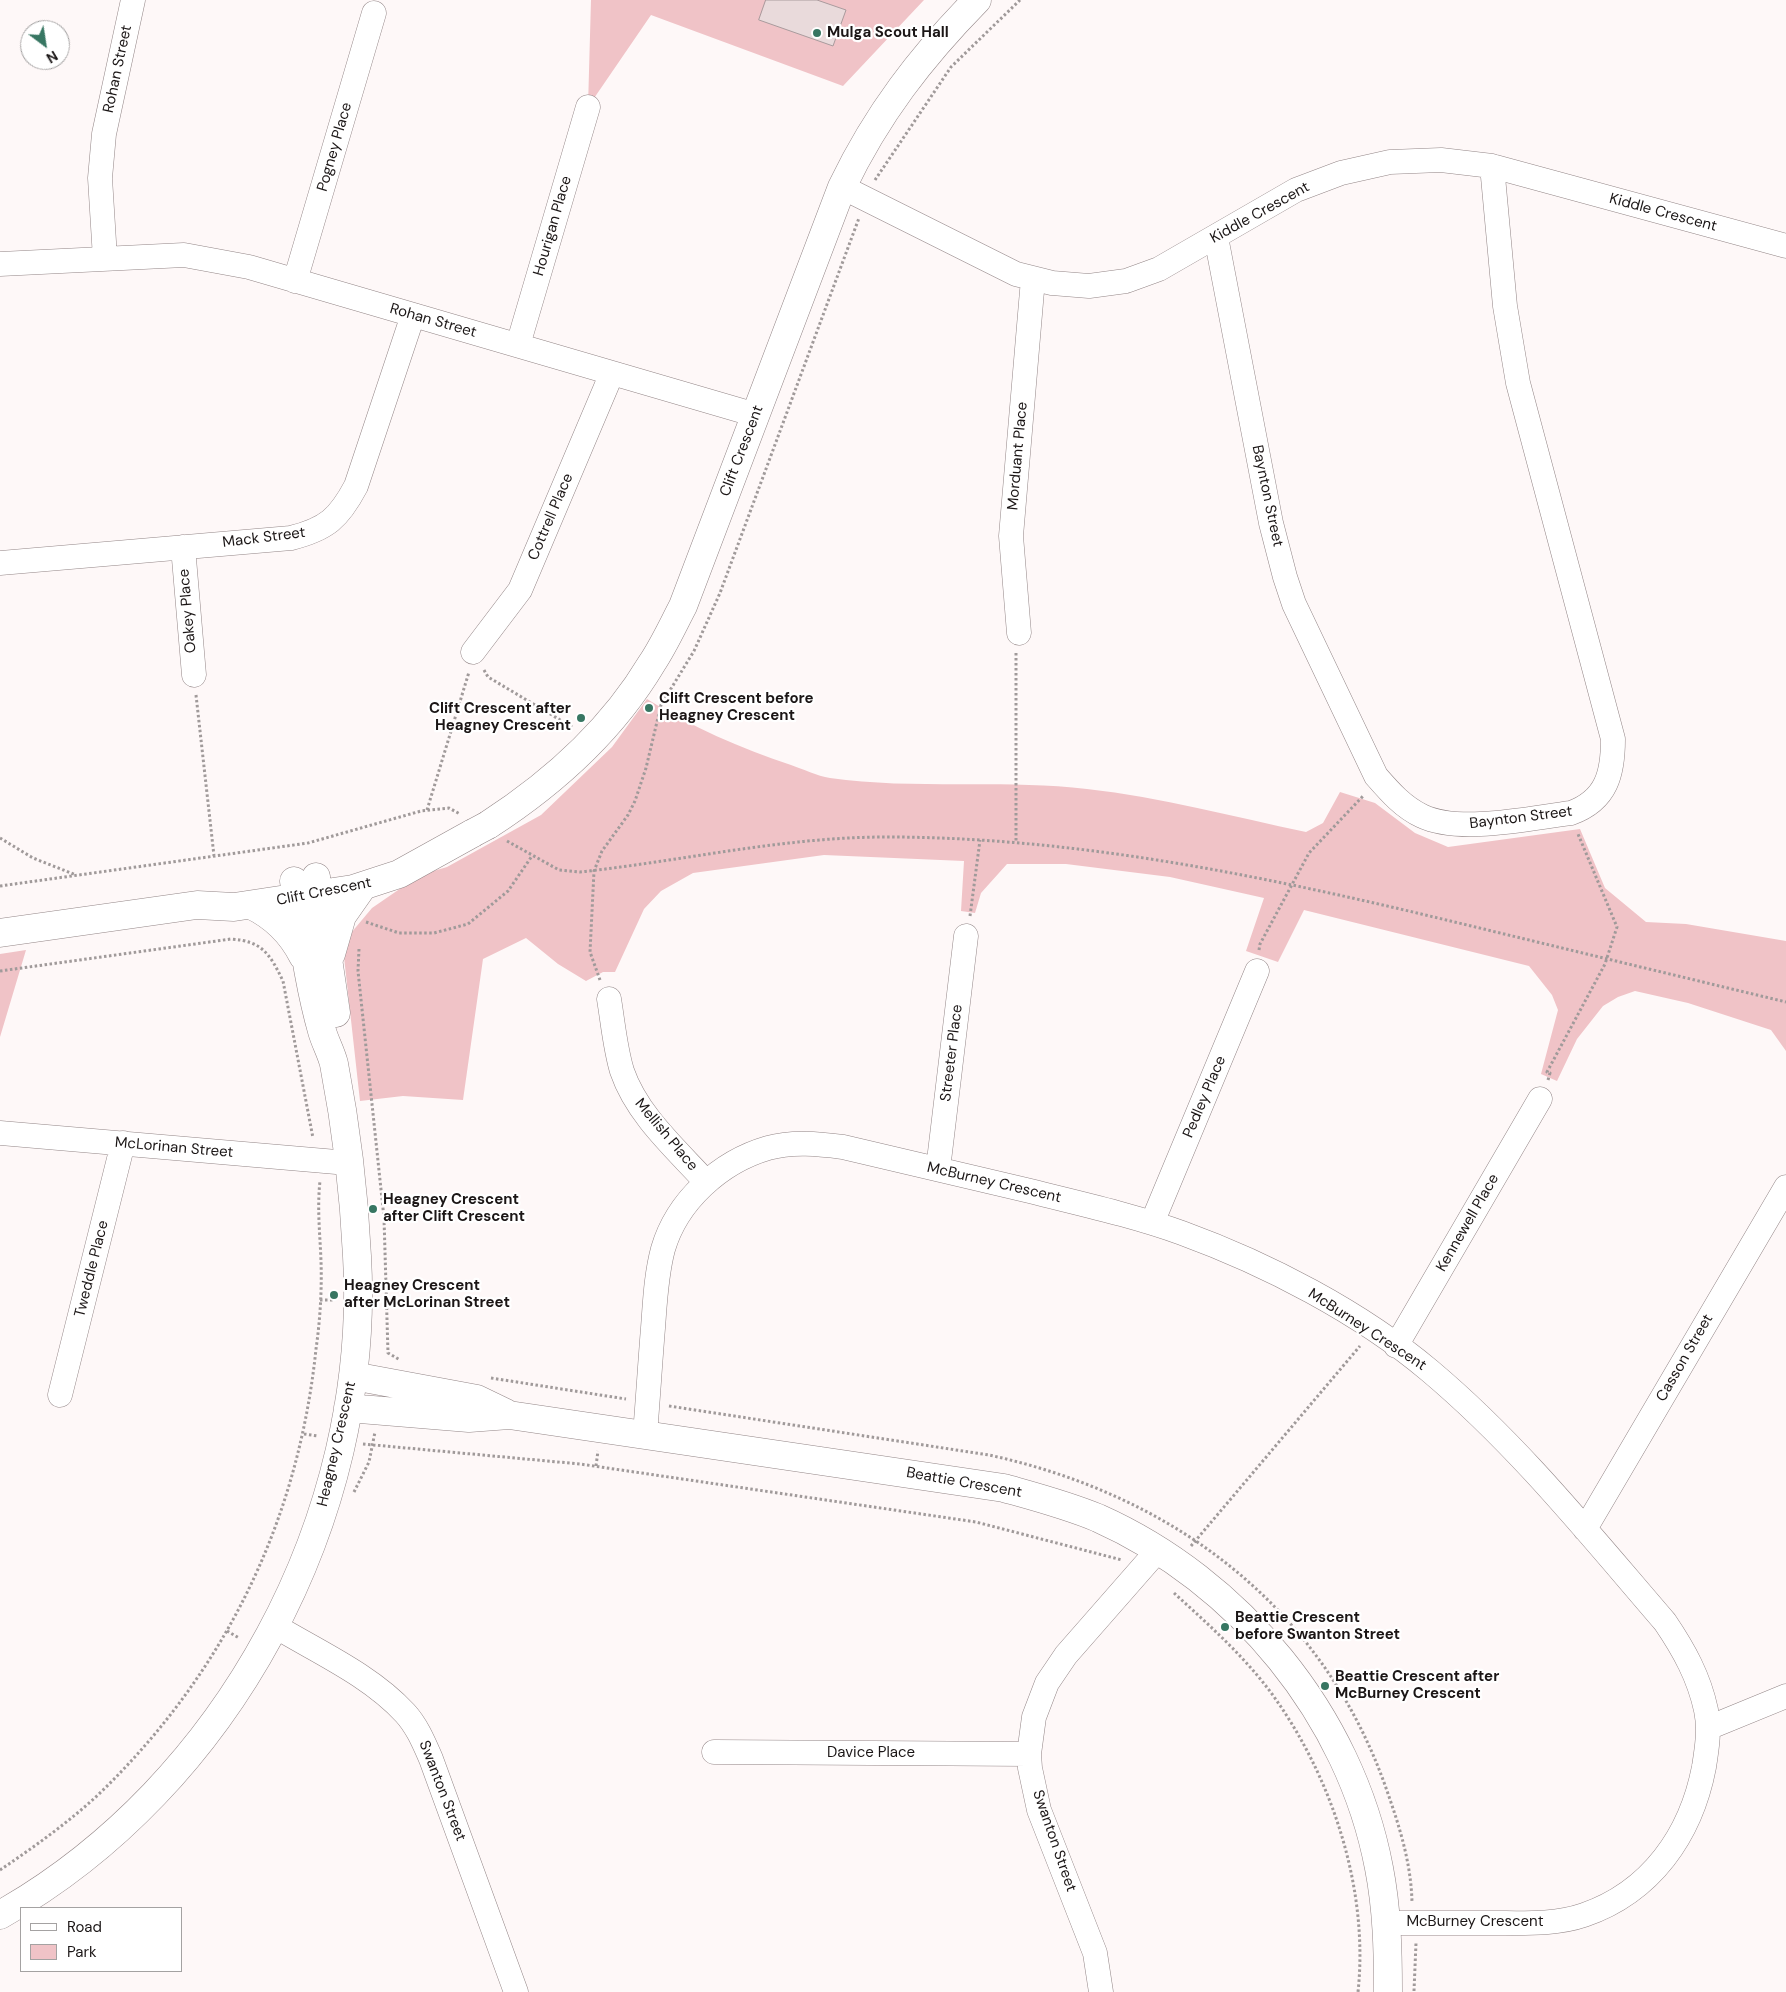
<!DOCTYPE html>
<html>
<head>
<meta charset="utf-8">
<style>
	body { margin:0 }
	#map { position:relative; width:1786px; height:1992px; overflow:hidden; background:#fef8f8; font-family:"DM Sans",sans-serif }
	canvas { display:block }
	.legend { position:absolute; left:20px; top:1907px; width:162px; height:65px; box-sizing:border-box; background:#fff; border:1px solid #a4a2a2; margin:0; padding:6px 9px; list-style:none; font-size:15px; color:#1b1616 }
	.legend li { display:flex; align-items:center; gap:10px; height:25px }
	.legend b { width:25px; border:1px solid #a4a2a2 }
	.north { position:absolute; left:20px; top:20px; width:50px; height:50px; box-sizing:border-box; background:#fff; border:1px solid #a4a2a2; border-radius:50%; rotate:149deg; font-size:14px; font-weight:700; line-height:20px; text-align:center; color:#1b1616 }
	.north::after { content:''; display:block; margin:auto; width:18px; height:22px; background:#377662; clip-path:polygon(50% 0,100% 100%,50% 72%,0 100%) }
</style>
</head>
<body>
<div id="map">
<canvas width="1786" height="1992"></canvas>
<ul class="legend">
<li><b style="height:6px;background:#fff"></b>Road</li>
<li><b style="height:14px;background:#f0c3c7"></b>Park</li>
</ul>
<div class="north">N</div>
</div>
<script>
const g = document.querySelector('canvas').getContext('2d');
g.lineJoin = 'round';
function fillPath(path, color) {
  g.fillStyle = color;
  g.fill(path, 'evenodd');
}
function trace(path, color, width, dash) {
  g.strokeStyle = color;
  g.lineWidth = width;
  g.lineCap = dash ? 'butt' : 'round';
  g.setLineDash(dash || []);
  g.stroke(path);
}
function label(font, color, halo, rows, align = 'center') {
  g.font = font + ' "DM Sans",sans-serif';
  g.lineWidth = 4.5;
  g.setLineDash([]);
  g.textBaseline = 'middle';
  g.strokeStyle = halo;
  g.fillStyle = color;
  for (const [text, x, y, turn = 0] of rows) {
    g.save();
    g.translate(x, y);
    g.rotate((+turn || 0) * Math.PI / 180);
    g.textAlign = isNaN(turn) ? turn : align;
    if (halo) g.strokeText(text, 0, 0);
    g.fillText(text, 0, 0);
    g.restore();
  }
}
const green = new Path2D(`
	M591,0h333l-81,86 -192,-71 -63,92z
	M647,699c45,28 93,49 144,66 12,4 26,11 39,13 85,12 172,1 257,11 74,8 147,28 219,43l17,-9 17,-31 35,11 40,30 33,14 132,-18 25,59 41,34 40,2 100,17v110l-15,-21 -83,-27 -53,-12 -17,6 -15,9 -26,33 -20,42 -16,-7 17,-64 -6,-15 -23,-29 -225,-56 -26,52 -32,-11 18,-53 -94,-21 -104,-13h-59l-26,29 -6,20 -14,-2 3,-50 -140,-6 -131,18 -32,18 -17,18 -29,63h-12l-17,9 -28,-17 -32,-26 -43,21 -20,141 -60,-4 -43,5 -17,-153 8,-15 21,-25 48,-33 27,-8 94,-52 71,-68z
	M26,950l-26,87v-83z`);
const building = new Path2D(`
	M766,0h51l29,10 -13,36 -74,-26z`);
const path = new Path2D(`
	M875,180l76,-113 69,-67
	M1016,653v189
	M484,670l4,7 84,50
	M196,695l18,161
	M427,810l42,-138
	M0,838l33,20 43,17
	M507,841l52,29 21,2c102,-11 203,-35 306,-35 196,0 387,41 577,87 107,26 215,52 323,78
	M0,886l308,-43 113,-32 28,-3 11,6
	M970,916l10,-76
	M366,922l33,11h35l34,-9 40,-33 24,-35
	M359,949l-1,22 26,247 4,135 12,7
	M1259,950l1,-6 49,-91 55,-58
	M0,971l231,-32c31,2 39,15 52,42l30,157
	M600,980l-10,-28 4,-81 8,-20 26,-36 7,-14 11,-33 15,-63 33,-54 26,-58 139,-375
	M1548,1080l2,-7 -3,-1 58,-108 12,-37 -39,-93
	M320,1300h14
	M491,1378l135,21
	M669,1406l320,49c184,40 333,151 397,333 13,37 25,74 26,114
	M304,1434l14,2
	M363,1444l217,20 396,58 146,38
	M596,1466l2,-15
	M354,1492l15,-30 6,-30
	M1191,1546l169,-200
	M1174,1593c35,32 70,63 98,101 60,83 97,195 86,298
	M227,1631l12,7
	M0,1870c34,-23 69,-48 99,-76 125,-121 199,-271 217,-445 4,-28 6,-59 5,-88 -1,-27 -4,-53 -1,-80
	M1414,1991l2,-48`);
const minor = new Path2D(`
	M842,187l174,87 36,9 37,3 37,-5 33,-12 137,-79 45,-17 49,-11 51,-2 51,6 294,80
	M1216,237l55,286 14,54 9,27 82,172c14,16 27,31 46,40 38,18 108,2 149,-3 36,-13 42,-40 42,-74l-95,-356 -13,-77 -13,-140
	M105,258l-5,-80 4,-44 29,-134
	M0,264l184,-9 65,12 507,148
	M295,281l79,-268
	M518,345l70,-238
	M183,547l11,128
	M0,563l291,-25c36,-9 48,-20 65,-52l57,-171
	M1019,633l-8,-97 22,-257
	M473,652l47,-62 92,-217
	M609,999c4,24 6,49 13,72 15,44 54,78 84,111
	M0,1133l348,30
	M938,1169l28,-233
	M1152,1223l105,-252
	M1396,1346l144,-247
	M60,1395l63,-252
	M645,1434c3,-35 5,-70 8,-106 2,-26 3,-53 10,-79 14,-48 57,-87 105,-101 25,-7 51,-4 75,-1 63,15 125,30 187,44 51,13 102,24 152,42 85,31 178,79 248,138 88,74 160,164 235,251 19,28 34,55 41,88 4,19 1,38 -2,57 -13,68 -53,125 -120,148 -29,10 -61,8 -91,8 -35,0 -71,0 -106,0
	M1585,1529l201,-342
	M275,1626c43,26 95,49 130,87 12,13 19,30 26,46l85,233
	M1708,1728l78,-32
	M714,1752l315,2
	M1101,1992l-6,-39 -56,-143 -9,-42 -1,-14 5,-37 13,-34 19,-28 92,-105`);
const tertiary = new Path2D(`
	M488,825c65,-42 124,-95 164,-162 12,-18 21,-38 31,-57l159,-419c35,-73 79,-130 135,-187
	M316,877l20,136
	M251,905c23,11 41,29 52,51
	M0,933l197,-28 37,2 119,-18 46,-15 74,-41
	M331,954l11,-38 21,-30
	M353,1376l124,23 29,14
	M348,1408l121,10 40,-3 495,73c32,9 63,17 94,30 141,63 252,197 281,350 8,41 9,82 9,124
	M0,1915c228,-129 372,-398 357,-659 -3,-63 -11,-130 -23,-192 -3,-12 -9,-22 -12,-33 -14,-49 -20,-101 -28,-150`);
const tertiaryBridge = new Path2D(`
	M473,833l15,-8`);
const markers = [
	[817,33,5,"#377662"],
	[649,708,5,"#377662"],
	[581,718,5,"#377662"],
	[373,1209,5,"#377662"],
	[334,1295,5,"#377662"],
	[1225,1627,5,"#377662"],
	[1325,1686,5,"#377662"]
];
const poiNames = [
	["Mulga Scout Hall",827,33],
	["Clift Crescent before",659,699],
	["Heagney Crescent",659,716],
	["Clift Crescent after",571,709,"right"],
	["Heagney Crescent",571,726,"right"],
	["Heagney Crescent",383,1200],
	["after Clift Crescent",383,1217],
	["Heagney Crescent",344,1286],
	["after McLorinan Street",344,1303],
	["Beattie Crescent",1235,1618],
	["before Swanton Street",1235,1635],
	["Beattie Crescent after",1335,1677],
	["McBurney Crescent",1335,1694]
];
const streetNames = [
	["Rohan Street",118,69,-78],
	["Pogney Place",335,147,-74],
	["Kiddle Crescent",1260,213,-29],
	["Kiddle Crescent",1663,213,15],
	["Hourigan Place",553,226,-74],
	["Rohan Street",433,321,16],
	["Clift Crescent",742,451,-69],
	["Morduant Place",1018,456,-85],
	["Baynton Street",1267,496,78],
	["Cottrell Place",551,517,-67],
	["Mack Street",264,538,-7],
	["Oakey Place",188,611,-95],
	["Baynton Street",1521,818,-7],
	["Clift Crescent",324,892,-11],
	["Streeter Place",952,1053,-83],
	["Pedley Place",1205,1097,-67],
	["Mellish Place",666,1135,50],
	["McLorinan Street",174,1148,5],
	["McBurney Crescent",994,1183,13],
	["Kennewell Place",1468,1223,-60],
	["Tweddle Place",92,1269,-76],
	["McBurney Crescent",1367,1330,33],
	["Casson Street",1685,1358,-60],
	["Heagney Crescent",337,1444,-77],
	["Beattie Crescent",964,1483,10],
	["Davice Place",871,1753],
	["Swanton Street",442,1791,69],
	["Swanton Street",1054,1841,71],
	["McBurney Crescent",1475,1922]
];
fillPath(green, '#f0c3c7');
fillPath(building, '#e9dadb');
trace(building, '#a99b9d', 1);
trace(minor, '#938687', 25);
trace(tertiary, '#938687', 29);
trace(path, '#a09a9a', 3, [2.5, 2.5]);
trace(minor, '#fff', 24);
trace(tertiary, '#fff', 28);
trace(tertiaryBridge, '#938687', 29, []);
trace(tertiaryBridge, '#fff', 28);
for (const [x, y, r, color] of markers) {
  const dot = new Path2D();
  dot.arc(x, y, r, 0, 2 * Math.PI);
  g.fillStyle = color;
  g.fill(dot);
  trace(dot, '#fff', 2);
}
label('bold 15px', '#1b1616', '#fff', poiNames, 'left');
label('15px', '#1b1616', '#fff', streetNames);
</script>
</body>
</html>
